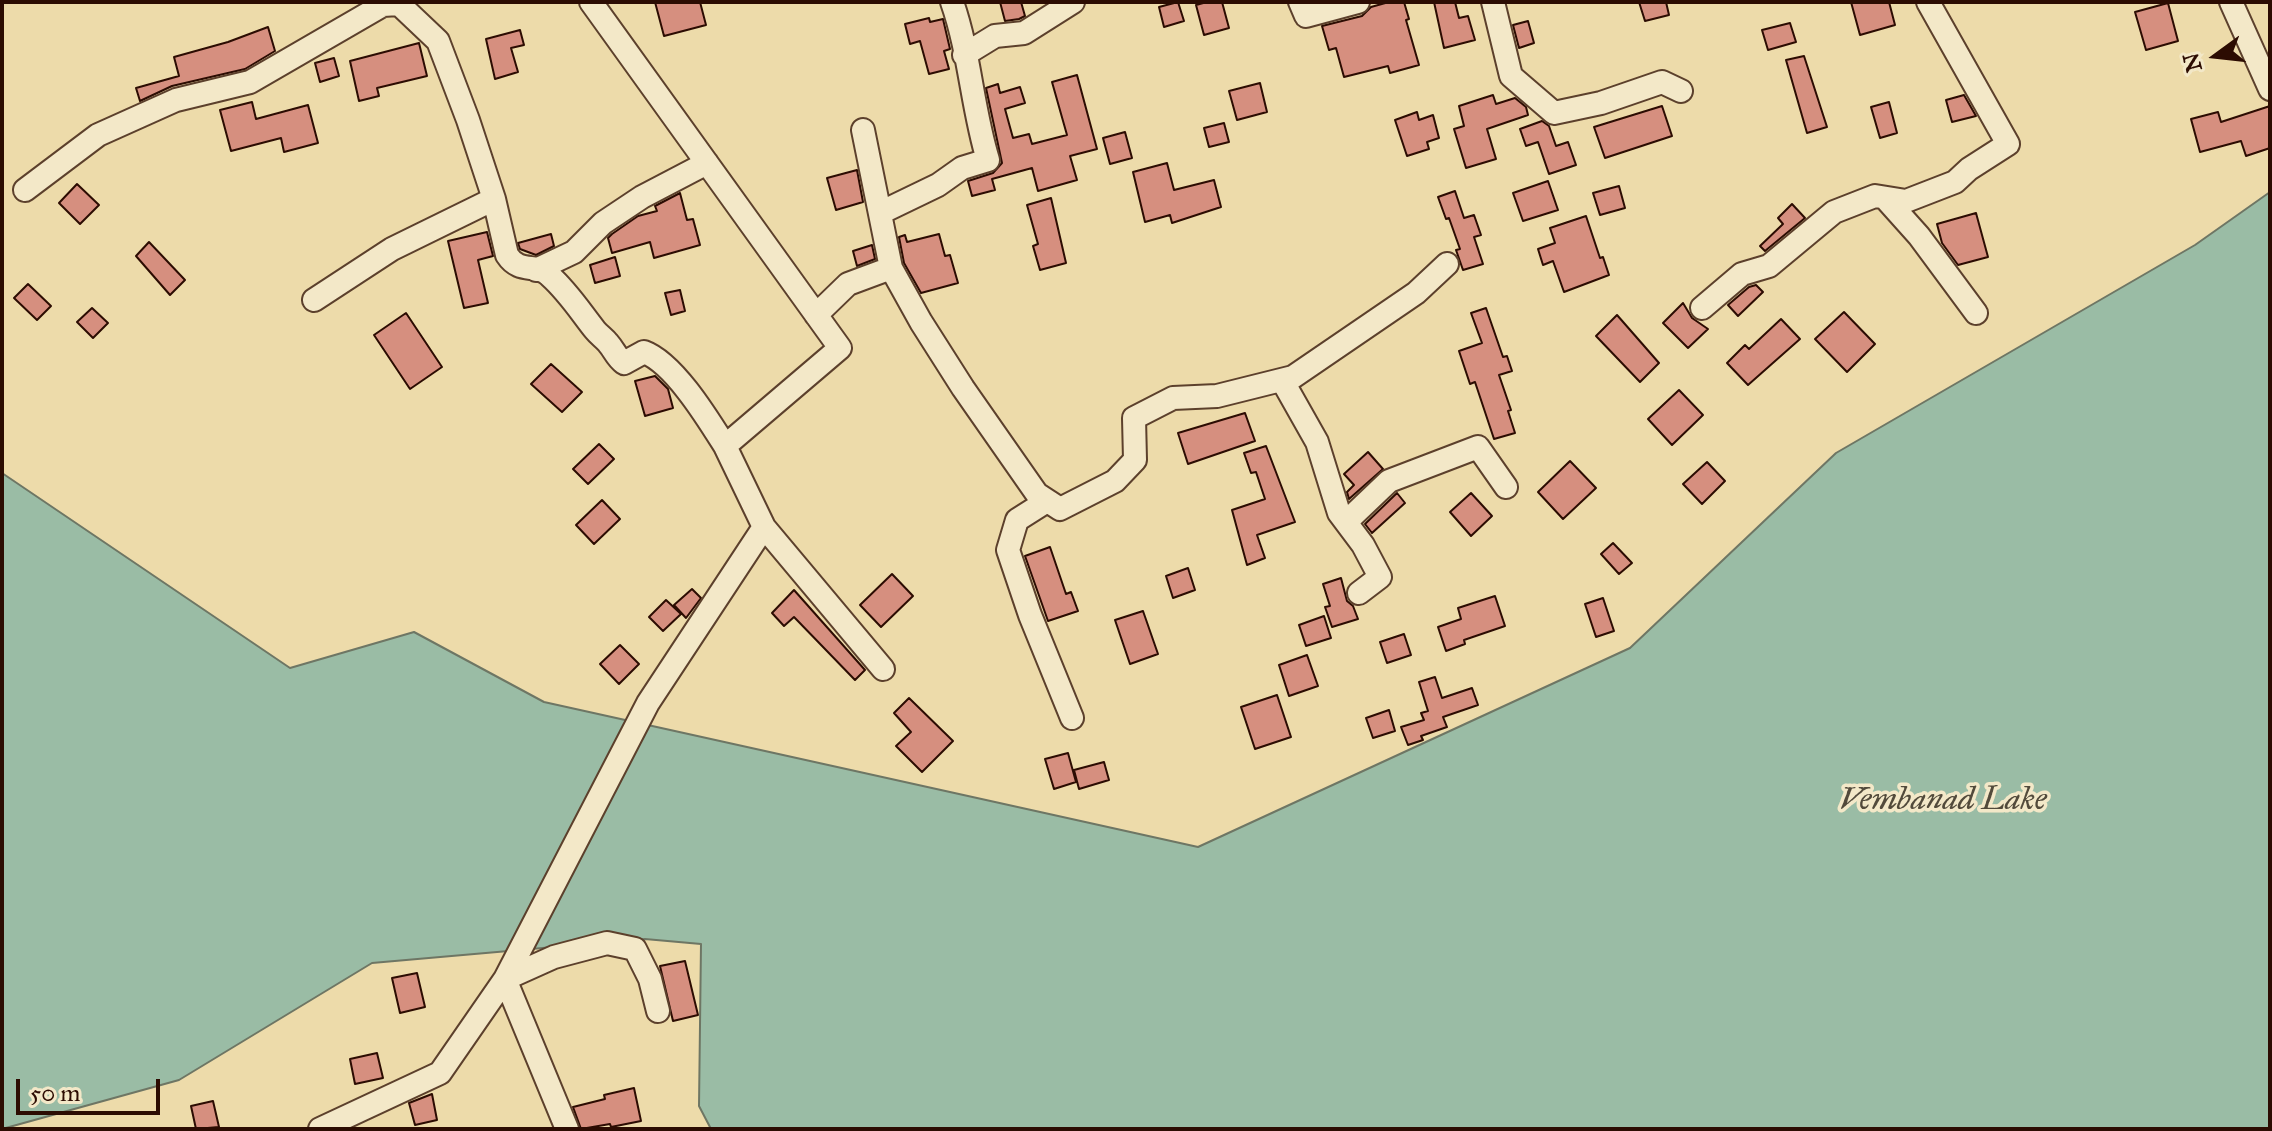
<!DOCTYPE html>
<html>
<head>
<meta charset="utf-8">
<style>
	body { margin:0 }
	#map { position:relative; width:2272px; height:1131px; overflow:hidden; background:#eddbaa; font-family:"IM FELL Great Primer",serif }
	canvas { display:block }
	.frame { position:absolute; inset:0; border:4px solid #2c0c02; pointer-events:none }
	.north { position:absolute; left:2176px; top:16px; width:80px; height:80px; -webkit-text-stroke:6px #f3e8c8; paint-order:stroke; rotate:255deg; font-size:22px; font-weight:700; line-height:32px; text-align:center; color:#2c0c02 }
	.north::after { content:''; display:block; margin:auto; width:28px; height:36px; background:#2c0c02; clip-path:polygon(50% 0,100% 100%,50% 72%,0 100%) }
	.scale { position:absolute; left:16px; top:1079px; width:144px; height:36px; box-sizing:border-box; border:4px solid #2c0c02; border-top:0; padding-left:10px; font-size:24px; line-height:28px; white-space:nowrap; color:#2c0c02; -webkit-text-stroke:6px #f3e8c8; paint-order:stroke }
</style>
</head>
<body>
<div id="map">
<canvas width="2272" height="1131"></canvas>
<div class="frame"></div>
<div class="north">N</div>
<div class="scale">50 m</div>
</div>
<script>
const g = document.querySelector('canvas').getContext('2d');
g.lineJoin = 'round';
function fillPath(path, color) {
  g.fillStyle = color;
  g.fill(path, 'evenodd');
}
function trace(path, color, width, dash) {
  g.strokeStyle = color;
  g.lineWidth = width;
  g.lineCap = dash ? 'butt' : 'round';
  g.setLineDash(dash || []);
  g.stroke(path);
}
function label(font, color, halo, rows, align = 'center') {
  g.font = font + ' "IM FELL Great Primer",serif';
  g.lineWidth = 7;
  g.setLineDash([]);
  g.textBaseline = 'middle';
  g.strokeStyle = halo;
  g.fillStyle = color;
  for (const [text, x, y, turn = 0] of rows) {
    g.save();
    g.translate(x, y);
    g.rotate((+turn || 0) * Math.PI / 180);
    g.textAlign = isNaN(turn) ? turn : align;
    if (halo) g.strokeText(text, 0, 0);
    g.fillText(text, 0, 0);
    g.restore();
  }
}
const water = new Path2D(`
	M2270,192v937h-1559l-12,-23 2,-162 -56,-5 -273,24 -193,117 -177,49v-656l288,195 124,-36 130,70 654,145 432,-199 206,-195 359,-208z`);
const building = new Path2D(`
	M655,2h45l6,23 -42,11z
	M1000,2h21l4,14 -6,3 -14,2z
	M1178,2l6,19 -20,6 -5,-20z
	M1207,2h15l7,26 -25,7 -8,-30z
	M1389,2h15l5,17 -3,1 13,45 -29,8 -2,-7 -44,11 -8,-29 -7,2 -7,-24 40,-10 9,-9z
	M1434,2h21l4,16 9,-2 7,24 -31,8z
	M1639,2h27l3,13 -24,6z
	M1851,2h38l6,23 -35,10z
	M2168,3l10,38 -32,9 -11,-38z
	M929,18l1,4 13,-3 7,30 -6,2 5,18 -20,5 -9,-33 -10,3 -5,-20z
	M1528,21l6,22 -15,5 -6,-23z
	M1790,23l6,19 -28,8 -6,-20z
	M268,27l7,24 -30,18 -73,17 -32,15 -4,-13 43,-12 -5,-19 54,-15z
	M520,30l4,15 -13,3 7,24 -23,7 -9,-40z
	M419,43l8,33 -50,12 2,8 -20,5 -9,-40z
	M1804,56l23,71 -20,6 -21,-73z
	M334,58l5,18 -19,6 -5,-19z
	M1077,75l20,74 -27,7 7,24 -39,11 -6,-23 -40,11 3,11 -23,6 -4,-15 25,-8 9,-10 -16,-75 12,-4 2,9 20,-6 5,16 -20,6 8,29 16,-4 3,10 35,-9 -15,-53z
	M1260,83l7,29 -30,8 -8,-29z
	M1493,95l3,9 19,-6 11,9 2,8 -41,14 9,30 -30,9 -12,-39 10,-3 -5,-20z
	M1964,95l12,21 -24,6 -6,-22z
	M252,102l4,17 52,-14 10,38 -34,9 -3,-14 -50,13 -11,-41z
	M1889,102l8,31 -17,5 -9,-31z
	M1662,106l10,30 -67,22 -11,-31z
	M2270,106v42l-24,8 -5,-15 -41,11 -9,-33 27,-7 3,10z
	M1417,112l2,8 14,-5 6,23 -12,4 2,7 -22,7 -12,-36z
	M1542,121l7,5 7,20 12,-4 8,23 -27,9 -11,-32 -12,4 -6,-17z
	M1224,123l5,19 -20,5 -5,-19z
	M1125,132l7,26 -22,6 -7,-26z
	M1167,163l7,27 40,-10 7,27 -49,16 -2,-8 -25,7 -12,-50z
	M857,170l6,32 -27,8 -9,-32z
	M1548,181l10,29 -35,11 -10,-28z
	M77,184l22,21 -19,19 -21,-21z
	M1619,186l6,22 -25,7 -7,-22z
	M1455,191l9,27 10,-3 7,20 -7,2 9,27 -20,6 -7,-20 4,-1 -11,-31 -3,1 -8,-22z
	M680,193l7,27 6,-1 7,26 -46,13 -4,-16 -38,11 -4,-15 4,-4 26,-18 19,-5 -2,-5z
	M1051,198l15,65 -26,7 -7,-24 5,-2 -11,-39z
	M1792,204l13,14 -40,33 -5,-5 23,-22 -5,-6z
	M1976,213l12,44 -30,8 -16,-22 -5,-19z
	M1586,216l14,42 3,-1 6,18 -45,17 -11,-31 -10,4 -5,-16 17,-6 -5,-15z
	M487,232l6,24 -15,4 10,43 -24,5 -16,-67z
	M551,234l3,12 -18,9 -16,-6 -2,-6z
	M939,234l6,22 5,-1 8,28 -37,10 -17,-30 -5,-26 6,-2 2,7z
	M149,242l36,38 -15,15 -34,-39z
	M872,245l3,14 -18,7 -4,-15z
	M615,257l5,19 -25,7 -5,-18z
	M28,284l23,22 -14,14 -23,-22z
	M1756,285l7,7 -25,24 -10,-11 21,-18z
	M680,290l5,21 -14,4 -6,-22z
	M1683,303l9,15 16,11 -20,19 -25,-25z
	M92,308l16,15 -15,15 -16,-16z
	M1486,308l17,49 4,-1 5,15 -13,4 12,35 -3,1 7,22 -21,6 -19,-57 -5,2 -11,-33 23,-8 -11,-30z
	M1844,312l31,32 -28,28 -32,-33z
	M406,313l36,54 -32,22 -36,-54z
	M1617,315l42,48 -19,19 -44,-46z
	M1781,319l19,20 -52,46 -21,-22 18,-18 4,4z
	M551,364l31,28 -20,20 -31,-28z
	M655,376l13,13 5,19 -28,8 -10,-35z
	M1679,390l24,25 -31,30 -24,-26z
	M1245,413l10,28 -67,23 -10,-31z
	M599,444l15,15 -26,25 -15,-15z
	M1266,446l29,76 -38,13 8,23 -18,7 -15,-55 33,-11 -9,-27 -5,1 -7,-20z
	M1368,452l15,17 -34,30 -2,-7 7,-7 -10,-11z
	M1570,461l26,27 -33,31 -25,-27z
	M1707,462l18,19 -23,23 -19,-20z
	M1397,493l8,10 -33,30 -7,-9z
	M1471,493l21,23 -21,20 -21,-24z
	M602,500l18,19 -26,25 -18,-19z
	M1613,543l19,20 -13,11 -18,-20z
	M1050,547l16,47 5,-2 7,19 -30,10 -23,-65z
	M1188,568l7,22 -22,8 -7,-22z
	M892,574l21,22 -32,31 -21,-22z
	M1341,578l6,23 6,5 5,13 -26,8 -7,-20 5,-1 -7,-22z
	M692,589l9,9 -15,20 -12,-13z
	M794,590l71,80 -10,10 -61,-63 -10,9 -12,-13z
	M1495,596l10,30 -41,14 1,4 -19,7 -8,-24 23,-8 -3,-11z
	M1603,598l11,33 -18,6 -11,-33z
	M666,600l15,14 -18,17 -14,-14z
	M1143,611l15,43 -28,10 -15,-44z
	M1324,616l7,22 -25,8 -7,-21z
	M1404,634l7,21 -24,8 -7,-21z
	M620,645l19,19 -20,20 -19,-20z
	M1307,655l11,31 -29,10 -10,-31z
	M1435,677l7,21 30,-10 6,17 -35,12 4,10 -26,9 2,4 -15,5 -7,-18 23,-7 -3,-7 7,-2 -9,-29z
	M1277,695l14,42 -36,12 -14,-42z
	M909,698l44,43 -31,31 -26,-26 15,-14 -17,-19z
	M1389,710l6,21 -22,7 -7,-20z
	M1068,753l8,29 -22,7 -9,-30z
	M1104,762l5,18 -30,9 -5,-19z
	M685,961l13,54 -25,6 -13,-55z
	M417,973l8,34 -25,6 -8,-35z
	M377,1053l6,25 -28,6 -5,-25z
	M634,1088l7,33 -30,6 -1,-3 -29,5 -8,-22 32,-8 -1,-4z
	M432,1094l5,26 -22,5 -6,-22z
	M213,1101l6,26 -23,2 -5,-23z`);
const street = new Path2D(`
	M1300,2l6,14 52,-14
	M1493,2l18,74 43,37 47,-10 61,-21 19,9
	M2231,2l39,87
	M964,55l31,-19 29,-3 49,-31
	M863,130l28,138
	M25,190l73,-55 78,-35 74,-18 133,-77 16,-1 39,37 30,79 26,79 13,56c13,20 30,7 43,21 18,16 30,35 45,54 4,5 9,8 13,13 7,8 8,14 16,20l20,-11c30,11 64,67 81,94
	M1885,198l34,38 57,77
	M880,213l58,-28 24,-17 26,-8c-16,-52 -18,-107 -36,-158
	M536,270l38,-18 29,-29 39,-26 65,-34
	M314,300l78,-51 102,-50
	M1702,308l40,-34 27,-8 65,-54 41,-16 31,5 49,-19 14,-13 39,-25 -80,-142
	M816,315l32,-31 43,-16 30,54 42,66 74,106 23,15 55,-28 20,-21 -1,-42 39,-20 44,-2 76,-19 123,-84 31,-29
	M1282,380l35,62 22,71 24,32 17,32 -21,16
	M1047,501l-30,19 -9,30 22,65 42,103
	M1346,522l43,-41 89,-34 28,40
	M764,527l119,142
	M505,979l49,-22 53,-14 28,6 15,30 8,32
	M505,979l62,150
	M320,1129l120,-56 65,-94 143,-276 116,-176 -39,-81 115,-98 -249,-346`);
const waterNames = [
	["Vembanad Lake",1943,801]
];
fillPath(water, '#9abca5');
trace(water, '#6e7664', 2);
fillPath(building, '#d68f7f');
trace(building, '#2c0c02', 2);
trace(street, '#5c402c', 26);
trace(street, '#f3e8c8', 22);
label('italic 32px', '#524a3b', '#f3e8c8', waterNames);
</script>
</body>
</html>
